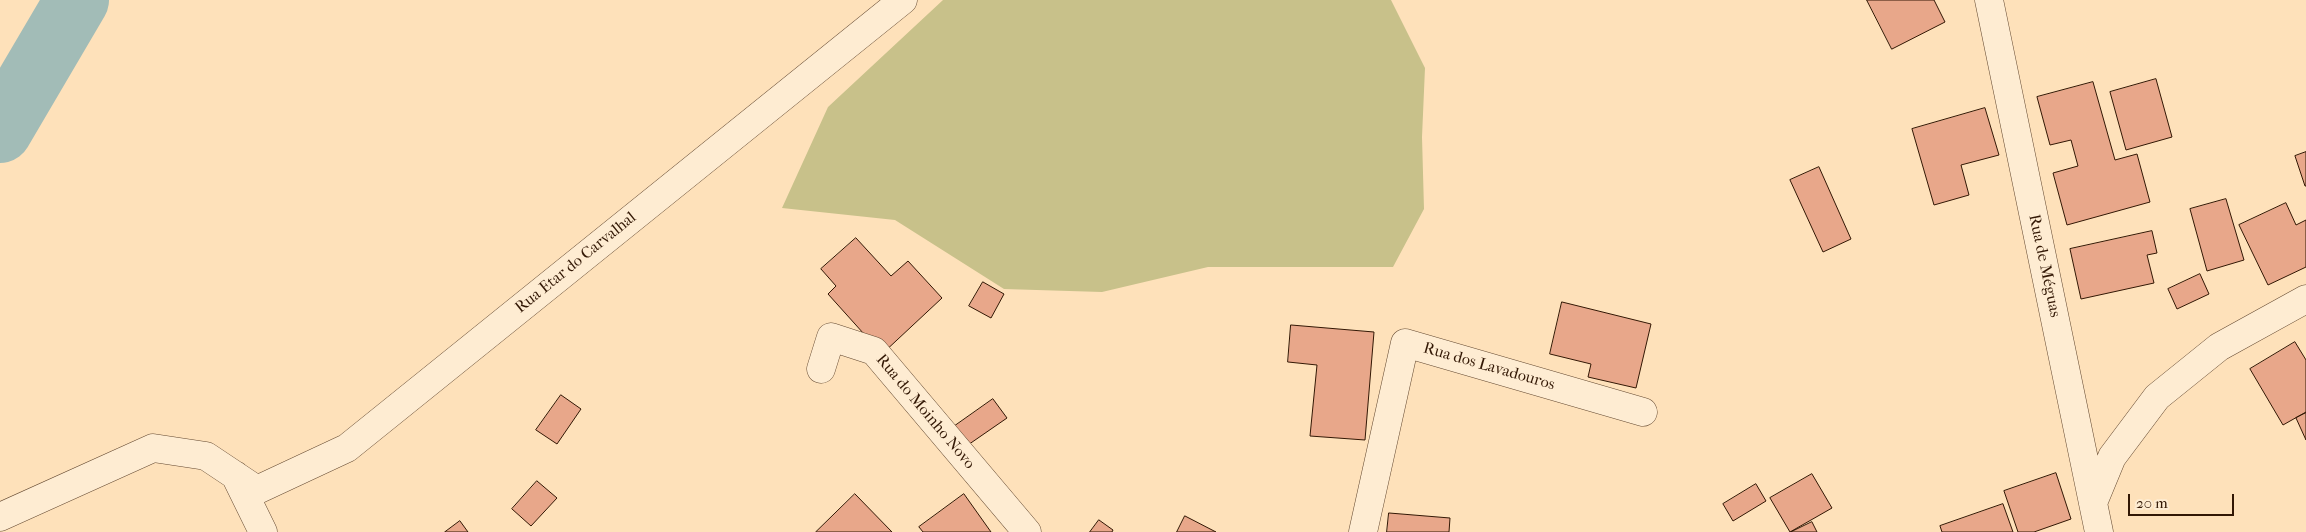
<!DOCTYPE html>
<html>
<head>
<meta charset="utf-8">
<style>
	body { margin:0 }
	#map { position:relative; width:2306px; height:532px; overflow:hidden; background:#fee1ba; font-family:"IM FELL French Canon",serif }
	canvas { display:block }
	.scale { position:absolute; left:2128px; top:494px; width:106px; height:22px; box-sizing:border-box; border:2px solid #321704; border-top:0; padding-left:6px; font-size:15px; line-height:18px; white-space:nowrap; color:#321704; -webkit-text-stroke:4px #feecd2; paint-order:stroke }
</style>
</head>
<body>
<div id="map">
<canvas width="2306" height="532"></canvas>
<div class="scale">20 m</div>
</div>
<script>
const g = document.querySelector('canvas').getContext('2d');
g.lineJoin = 'round';
function fillPath(path, color) {
  g.fillStyle = color;
  g.fill(path, 'evenodd');
}
function trace(path, color, width, dash) {
  g.strokeStyle = color;
  g.lineWidth = width;
  g.lineCap = dash ? 'butt' : 'round';
  g.setLineDash(dash || []);
  g.stroke(path);
}
function label(font, color, halo, rows, align = 'center') {
  g.font = font + ' "IM FELL French Canon",serif';
  g.lineWidth = 4.5;
  g.setLineDash([]);
  g.textBaseline = 'middle';
  g.strokeStyle = halo;
  g.fillStyle = color;
  for (const [text, x, y, turn = 0] of rows) {
    g.save();
    g.translate(x, y);
    g.rotate((+turn || 0) * Math.PI / 180);
    g.textAlign = isNaN(turn) ? turn : align;
    if (halo) g.strokeText(text, 0, 0);
    g.fillText(text, 0, 0);
    g.restore();
  }
}
const green = new Path2D(`
	M943,0h448l34,68 -3,69 2,72 -31,58h-185l-106,25 -98,-3 -109,-69 -113,-12 46,-101z`);
const river = new Path2D(`
	M0,131l77,-131`);
const building = new Path2D(`
	M1867,0h67l11,22 -53,27z
	M2156,79l16,58 -46,13 -16,-58z
	M2093,82l22,78 22,-6 13,48 -83,23 -14,-52 25,-7 -7,-26 -21,5 -13,-48z
	M1985,108l14,47 -38,10 8,30 -35,10 -22,-76z
	M2306,152v34h-1l-10,-30z
	M1819,167l32,72 -28,13 -33,-72z
	M2226,199l18,61 -37,11 -17,-62z
	M2286,203l10,22 10,-5v47l-38,18 -29,-60z
	M2152,231l5,22 -10,2 7,28 -73,16 -11,-50z
	M856,238l35,38 17,-15 34,37 -60,56 -54,-60 8,-8 -15,-17z
	M2200,274l9,20 -32,15 -9,-20z
	M983,282l21,12 -13,24 -22,-12z
	M1562,302l89,22 -15,64 -48,-11 3,-13 -41,-10z
	M1291,325l83,7 -9,108 -55,-4 7,-71 -29,-3z
	M2295,342l11,18v52l-23,13 -33,-56z
	M561,395l20,14 -24,35 -21,-14z
	M993,399l14,19 -42,29 -13,-19z
	M2306,413v27l-10,-22z
	M2056,473l15,46 -37,13h-16l-14,-41z
	M1812,474l20,34 -42,24 -20,-34z
	M537,481l20,17 -26,28 -19,-17z
	M1756,484l10,17 -33,20 -10,-17z
	M855,494l37,38h-76z
	M964,494l27,38h-68l-4,-5z
	M2003,504l10,28h-71l-2,-6z
	M1389,513l61,5 -1,14h-62z
	M1185,516l31,16h-39z
	M1099,520l14,10 -1,2h-22z
	M460,521l8,11h-23z
	M1812,522l5,10h-26z`);
const minor = new Path2D(`
	M1989,0l110,532
	M821,369l10,-32 43,14 153,181
	M235,475l28,57
	M2093,503l19,-46 45,-60 62,-50 87,-48
	M0,517l153,-69 53,8 51,34 90,-42 556,-448
	M1363,532l42,-189 238,69`);
const streetNames = [
	["Rua Etar do Carvalhal",576,263,-39],
	["Rua de Méguas",2044,266,78],
	["Rua dos Lavadouros",1489,367,16],
	["Rua do Moinho Novo",925,412,50]
];
fillPath(green, '#c8c18a');
trace(river, '#a2bcb7', 64);
fillPath(building, '#e8a78a');
trace(building, '#321704', 1);
trace(minor, '#654a32', 29);
trace(minor, '#feecd2', 28);
label('16px', '#321704', '#feecd2', streetNames);
</script>
</body>
</html>
